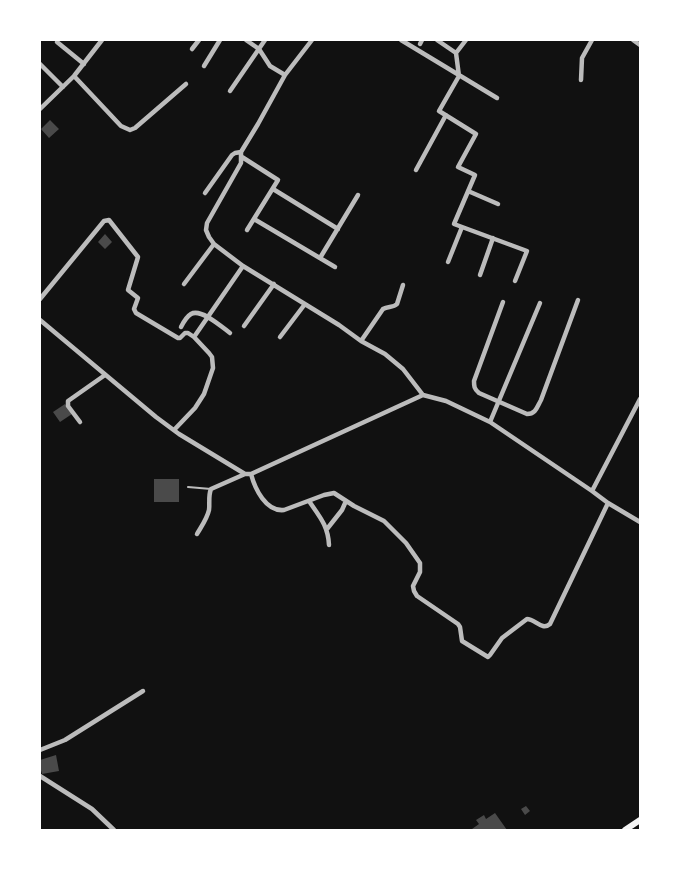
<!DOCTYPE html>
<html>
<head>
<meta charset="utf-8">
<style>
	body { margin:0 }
	#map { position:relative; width:680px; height:870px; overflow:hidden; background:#111; font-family:"Archivo Narrow",sans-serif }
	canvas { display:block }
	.frame { position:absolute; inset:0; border:41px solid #fff; pointer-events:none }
</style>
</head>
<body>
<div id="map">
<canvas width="680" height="870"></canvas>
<div class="frame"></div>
</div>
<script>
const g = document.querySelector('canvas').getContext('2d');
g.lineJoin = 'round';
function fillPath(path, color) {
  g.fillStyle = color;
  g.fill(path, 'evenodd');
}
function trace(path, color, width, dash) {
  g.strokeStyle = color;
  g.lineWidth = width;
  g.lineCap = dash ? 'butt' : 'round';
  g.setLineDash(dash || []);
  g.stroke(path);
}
const building = new Path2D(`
	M50,120l9,9 -10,9 -8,-9z
	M105,234l7,8 -7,7 -7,-7z
	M65,404l7,10 -12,8 -7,-10z
	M154,479h25v23h-25z
	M56,755l3,16 -17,3 -2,-7v-7z
	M526,806l4,5 -5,4 -4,-6z
	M495,813l12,17h-34l-1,-1 7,-5 -3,-4 8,-5 2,4z`);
const service = new Path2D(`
	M188,487l23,2`);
const minor = new Path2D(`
	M246,40l13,9 11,17 15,9 -27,49 -17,28v11l-34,60 -1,7 3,7 5,7 29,22 96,59 22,16 24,13 18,15 20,26
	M401,40l96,58
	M437,40l19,13
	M466,40l-10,13 3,23 -20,35 37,23 -18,33 17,8 -21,49 73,27 -12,30
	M633,40l7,5
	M57,42l27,22
	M420,44l2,-4
	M192,49l7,-9
	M40,64l23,23
	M204,66l16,-26
	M285,75l27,-35
	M74,76l47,50 9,4 5,-2 51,-44
	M581,80l1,-22 10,-18
	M230,91l35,-51
	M40,109l34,-33 28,-36
	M242,157l36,23 -31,50
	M416,170l30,-55
	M273,189l65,40
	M468,191l30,13
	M205,193l27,-38 3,-2 6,-1
	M254,219l81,48
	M320,258l38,-63
	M448,262l14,-35
	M480,275l13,-37
	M184,284l30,-40
	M40,299l64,-78 5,-1 29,37 -10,33 10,8 -4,11 2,4 42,25h2l5,-5h3l6,4 15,16 3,4 1,11 -9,26 -9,14 -21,22
	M503,302l-29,79c0,5 0,8 5,12l48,21c9,0 10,-7 14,-14l37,-100
	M40,320l116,97 23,17 66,40h6l172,-79 23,6 44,21 102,69 16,12 32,19
	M244,326l30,-42
	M181,327c2,-4 5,-10 10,-13 10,-6 31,13 39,19
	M194,337l49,-71
	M280,337l25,-33
	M361,341l22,-32c5,-3 10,-1 14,-5l6,-19
	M80,422l-12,-16v-5l37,-26
	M490,422l50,-119
	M251,474c4,15 15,38 33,36l40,-15 10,-2 20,13 30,15 22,22 14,20v9l-7,14 1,5 3,5 41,28 2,3 2,14 26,16 2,-2 12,-17 25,-19c8,0 15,12 23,5l58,-121
	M592,491l48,-92
	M309,501c10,15 19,24 20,44
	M327,529l15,-19 4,-9
	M197,534c4,-7 10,-15 12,-24 1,-7 -1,-14 2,-21l34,-15
	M40,750l25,-10 78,-49
	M40,776l52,33 22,21`);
const secondary = new Path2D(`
	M625,830l15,-10`);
fillPath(building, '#4a4a4a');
trace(service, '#bcbcbc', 2);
trace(minor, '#bcbcbc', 4.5);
trace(secondary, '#f5f5f5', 6);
</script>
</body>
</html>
